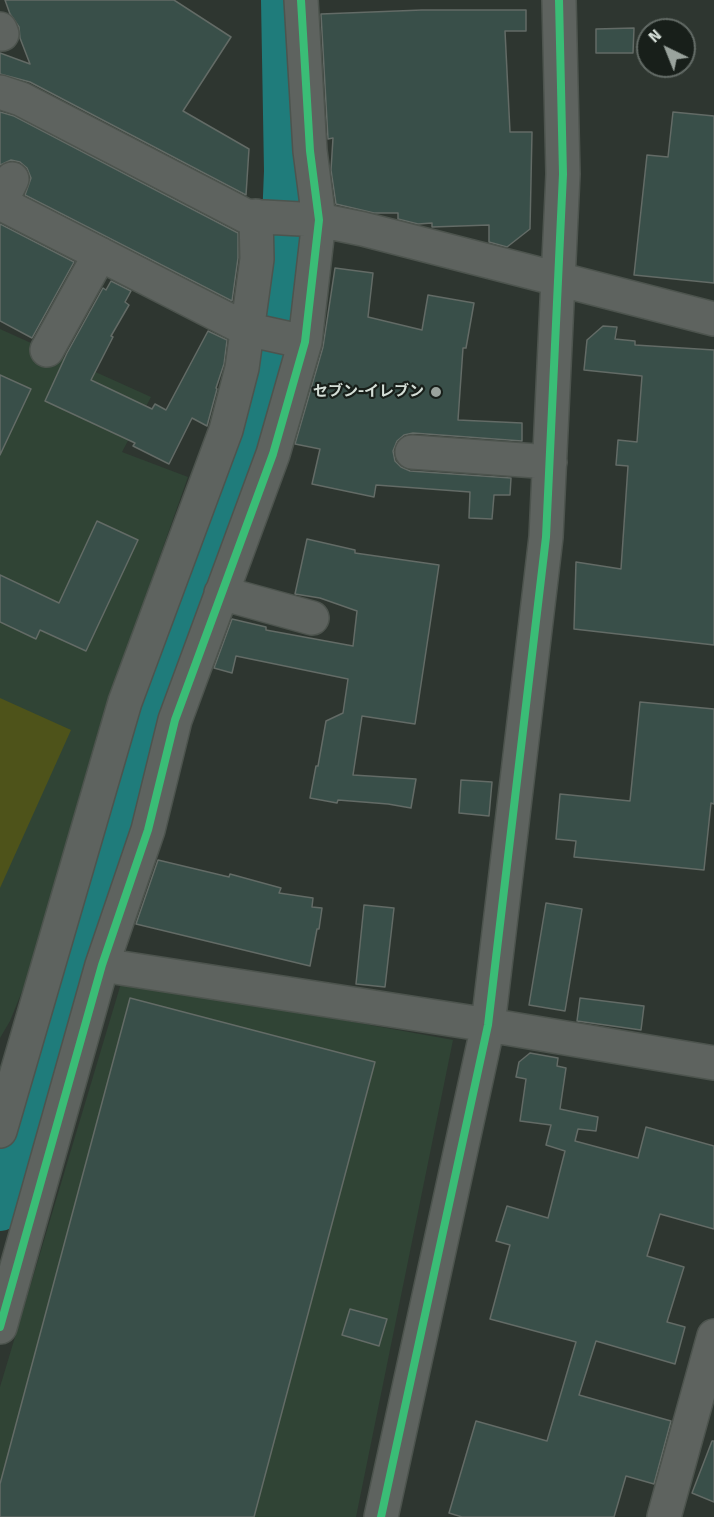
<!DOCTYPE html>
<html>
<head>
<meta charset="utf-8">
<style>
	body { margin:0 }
	#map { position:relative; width:714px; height:1517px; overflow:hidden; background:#2e3630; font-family:"Fira Sans",sans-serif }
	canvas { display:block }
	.north { position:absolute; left:636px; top:18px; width:60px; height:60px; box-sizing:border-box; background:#181f1a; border:2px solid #636b66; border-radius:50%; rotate:317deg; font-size:16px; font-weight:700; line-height:24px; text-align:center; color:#d4ded7 }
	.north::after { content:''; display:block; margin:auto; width:21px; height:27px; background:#9aa39d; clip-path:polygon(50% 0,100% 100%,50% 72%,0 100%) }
</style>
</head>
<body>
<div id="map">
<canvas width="714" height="1517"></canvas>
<div class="north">N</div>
</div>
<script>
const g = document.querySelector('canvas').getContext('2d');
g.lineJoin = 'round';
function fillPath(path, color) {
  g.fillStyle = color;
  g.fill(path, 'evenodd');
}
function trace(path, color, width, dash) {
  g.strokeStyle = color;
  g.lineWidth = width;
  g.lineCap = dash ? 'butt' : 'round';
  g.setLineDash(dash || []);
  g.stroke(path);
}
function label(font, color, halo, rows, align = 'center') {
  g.font = font + ' "Fira Sans","Noto Sans JP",sans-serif';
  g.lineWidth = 4.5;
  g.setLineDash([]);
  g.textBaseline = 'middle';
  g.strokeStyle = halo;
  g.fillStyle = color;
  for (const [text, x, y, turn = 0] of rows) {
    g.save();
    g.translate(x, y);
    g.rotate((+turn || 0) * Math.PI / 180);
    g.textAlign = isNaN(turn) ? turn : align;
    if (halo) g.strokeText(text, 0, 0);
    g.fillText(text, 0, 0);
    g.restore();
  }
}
const built = new Path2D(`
	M0,329l151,68 -29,55 66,25 -89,251 -72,251 -17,42 -10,17z
	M122,980l331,60 -97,477h-356v-130z`);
const green = new Path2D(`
	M0,698l71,32 -71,158z`);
const river = new Path2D(`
	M0,1210l68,-243 88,-284 85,-233 28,-96 13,-108 3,-75 -3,-171`);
const building = new Path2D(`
	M5,0h169l57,37 -48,74 66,38 -3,46 -216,-113 -30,-8v-21l30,11 -10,-26 -1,-11 -9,-13z
	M422,10h104v21h-21l5,101h22l-2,97 -23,18 -18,-5v-17l-57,2v-4l-14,1 -20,-5v-6h-24l-38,-9 -5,-34 2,-32 -5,1 -7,-125z
	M634,28l-1,25h-37v-24z
	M0,112l14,4 224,117v25l-6,43 -207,-106 6,-17 -4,-10 -7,-6 -9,-2 -11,5z
	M673,112l41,4v167l-80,-8 13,-120 21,2z
	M0,224l74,38 -42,76 -32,-17z
	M335,268l38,5 -5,44 54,13 6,-35 46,8 -8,45h-3l-5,72 64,3v18l-109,-8 -9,2 -7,6 -4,10 2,10 6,6 9,4 101,7 -1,17h-16l-2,24 -23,-1 1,-26 -94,-7 -2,12 -62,-13 8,-35 -25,-5 28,-97z
	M111,281l20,10 -6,11 4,3 -18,31 2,1 -22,43 61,29 3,-5 11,6 42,-79 19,9 -3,24 -8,24 1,1 -10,37 -15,-8 -23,46 -36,-18 2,-3 -90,-42 22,-48 36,-65 3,2z
	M603,326l14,1 -2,12 20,2v4l79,5v295l-140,-16 2,-67 45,7 7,-103 -12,-1 2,-25 19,2 5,-66 -58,-6 3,-30z
	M0,375l31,14 -31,66z
	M97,521l41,19 -52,111 -46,-21 -4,9 -36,-17v-47l59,28z
	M307,539l48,11v3l84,12 -24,159 -53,-8 -9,59 63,4 -5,29 -23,-4 -50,-4 -1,3 -27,-5 6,-32h2l8,-45 17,-8 5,-34 -112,-23 -4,17 -18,-5 18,-49 34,8v3l87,16 4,-35 -37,-13 -25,-4z
	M640,702l74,7v95l-3,-1 -7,67 -130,-13 2,-16 -20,-2 4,-45 70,7z
	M461,780l31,2 -3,34 -30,-3z
	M158,860l71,17 1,-3 51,14 -2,5 34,5 -1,9 10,1 -3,21h-2l-7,37 -174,-42z
	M546,903l36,6 -17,102 -36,-6z
	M364,905l30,3 -9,79 -29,-3z
	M130,998l245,64 -121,455h-254v-33z
	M580,998l64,8 -3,24 -64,-9z
	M530,1053l28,5 -1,8 9,2 -6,41 38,8 -2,14 -18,-2 -3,12 63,17 8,-31 68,19v83l-54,-15 -13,42 37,11 -17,55 18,5 -10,37 -79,-23 -17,54 92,26 -17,63 -28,-8 -12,41h-152l-13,-4 27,-92 71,20 29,-99 -86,-23 20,-74 -14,-4 11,-35 41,12 17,-67 -19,-6 5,-20 -31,-4 6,-42 -10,-2 3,-15z
	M350,1309l37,10 -8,27 -37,-11z
	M712,1441h2v61l-22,-9z`);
const minor = new Path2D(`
	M0,29l2,5
	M0,92l21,7 225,117 73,4 44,9 351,90
	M0,203l246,126 59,13
	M0,204l12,-25
	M47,350l53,-96
	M412,452l138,10
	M221,593l91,25
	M102,965l386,60 226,38
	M0,1131l125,-429 101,-272 16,-62 15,-109 -1,-43
	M0,1327l102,-362 46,-135 27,-110 98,-266 32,-112 14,-122 -9,-69 -9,-151
	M381,1517l107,-492 58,-488 17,-363 -4,-174
	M664,1517l50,-181`);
const cycleway = new Path2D(`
	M0,1327l102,-362 46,-135 27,-110 98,-266 32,-112 14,-122 -9,-69 -9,-151
	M381,1517l107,-492 58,-488 17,-363 -4,-174`);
const markers = [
	[436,392,6,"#9aa39d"]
];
const poiNames = [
	["セブン-イレブン",424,392]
];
fillPath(built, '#304435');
fillPath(green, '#4e531a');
trace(river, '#1f7c7b', 42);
fillPath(building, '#394f49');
trace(building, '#636b66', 1.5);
trace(minor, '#4d544e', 36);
trace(minor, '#5e635f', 33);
trace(cycleway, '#3abd76', 8);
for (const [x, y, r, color] of markers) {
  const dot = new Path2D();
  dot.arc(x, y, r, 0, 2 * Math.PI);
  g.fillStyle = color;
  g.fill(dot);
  trace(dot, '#181f1a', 2);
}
label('bold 15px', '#d4ded7', '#181f1a', poiNames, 'right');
</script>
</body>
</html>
